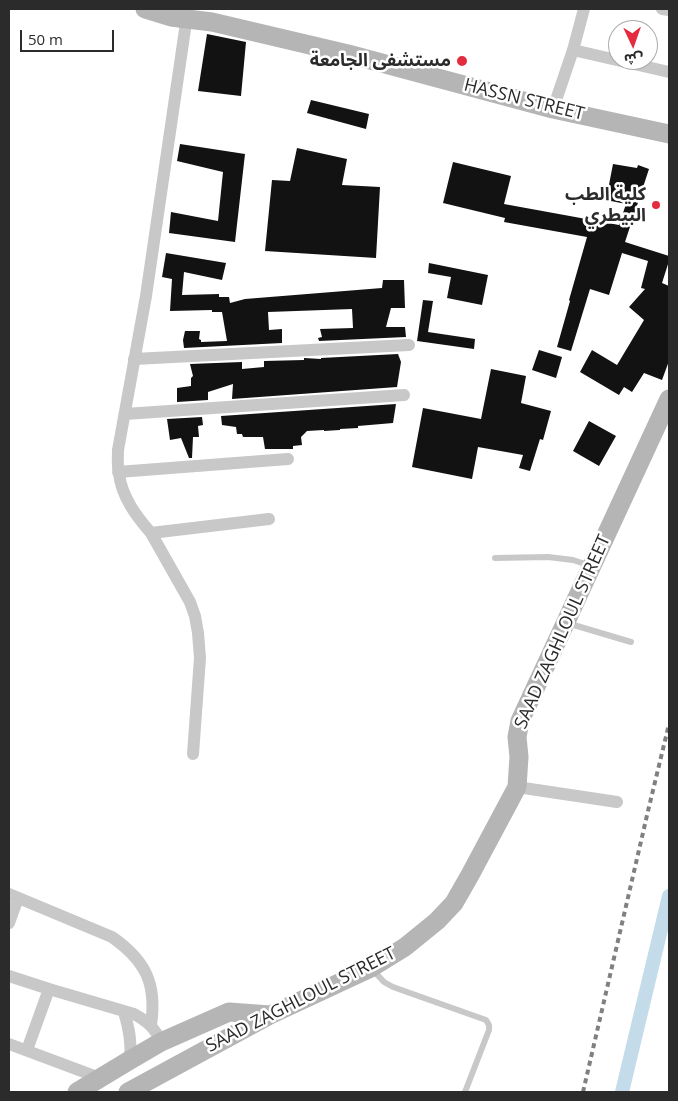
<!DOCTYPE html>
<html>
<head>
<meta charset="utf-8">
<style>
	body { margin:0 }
	#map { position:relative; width:678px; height:1101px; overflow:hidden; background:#fff; font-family:"Open Sans","Noto Sans Arabic",sans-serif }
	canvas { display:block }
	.frame { position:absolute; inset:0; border:10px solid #2b2b2b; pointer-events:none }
	.north { position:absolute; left:608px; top:20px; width:50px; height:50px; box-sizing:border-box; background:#fff; border:1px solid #aaa; border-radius:50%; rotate:177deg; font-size:14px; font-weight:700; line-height:20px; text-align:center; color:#2b2b2b }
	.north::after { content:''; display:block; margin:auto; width:18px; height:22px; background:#e52b3e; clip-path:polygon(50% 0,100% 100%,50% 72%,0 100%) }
	.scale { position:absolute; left:20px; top:30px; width:94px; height:22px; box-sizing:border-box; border:2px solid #2b2b2b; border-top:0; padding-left:6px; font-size:15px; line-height:18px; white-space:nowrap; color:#2b2b2b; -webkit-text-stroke:4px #fff; paint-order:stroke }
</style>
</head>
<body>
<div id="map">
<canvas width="678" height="1101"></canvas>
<div class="frame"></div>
<div class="north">ش</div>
<div class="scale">50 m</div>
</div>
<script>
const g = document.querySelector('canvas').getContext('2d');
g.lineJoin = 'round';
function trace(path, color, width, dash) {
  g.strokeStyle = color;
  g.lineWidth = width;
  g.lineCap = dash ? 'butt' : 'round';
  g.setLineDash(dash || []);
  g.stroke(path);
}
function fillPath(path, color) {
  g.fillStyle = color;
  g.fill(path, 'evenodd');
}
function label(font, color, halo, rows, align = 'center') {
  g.font = font + ' "Open Sans","Noto Sans Arabic",sans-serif';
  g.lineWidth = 5;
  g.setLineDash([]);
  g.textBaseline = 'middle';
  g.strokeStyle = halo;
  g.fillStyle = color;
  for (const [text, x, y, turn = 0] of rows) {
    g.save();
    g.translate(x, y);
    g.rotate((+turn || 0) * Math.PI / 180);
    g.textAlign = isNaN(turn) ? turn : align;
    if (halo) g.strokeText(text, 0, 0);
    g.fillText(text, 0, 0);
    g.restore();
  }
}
const canal = new Path2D(`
	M622,1092l47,-196`);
const building = new Path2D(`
	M207,34l39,8 -5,54 -43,-5z
	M311,100l58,14 -3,15 -59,-16z
	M180,144l65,10 -10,88 -66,-9 2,-21 47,9 5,-49 -46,-11z
	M297,148l50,11 -5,26 38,2 -4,71 -111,-7 7,-71 18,1z
	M453,162l58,14 -7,28 115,21 7,-21 -20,-4 7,-36 24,4 1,-3 11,4 -24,73 44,14v5l-7,22 7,3v75l-7,19 -18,-7 -12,19 -8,-5 -5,8 -39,-23 12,-22 25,15 27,-45 -15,-13 16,-18 -4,-1 7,-27 -26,-8 -13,42 -19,-6 -19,62 -14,-4 13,-46 -1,-1 18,-63 -83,-15 1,-4 -62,-15z
	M166,253l60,10 -4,17 -38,-8 -2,23 37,-1v3h10l1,6 15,-4 137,-11 1,-8h21l1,28h-14l-5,19h19l1,10 -87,4 -1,-3 4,-1 -2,-8 33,-1 -1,-19 -84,3 1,18 13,-1v14l-98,5 -1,-8 2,-9h15l-1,8 2,1v2l26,-1 -5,-29h-10v-2l-42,1 2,-32 -10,-2z
	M429,263l59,12 -6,30 -35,-7 4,-21 -23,-4z
	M423,300l10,1 -5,31 47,7 -1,10 -57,-8z
	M539,350l23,7 -6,21 -24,-8z
	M398,354l3,8 -4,25 -165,12 1,-15 -25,8v8l-31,2v-14l14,-2v-8l2,-2 -3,-12 52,-2v7l22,-2v-6l40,-1v-2l17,1v-1z
	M491,369l35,7 -5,27 30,8 -8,29 -3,-1 -10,32 -11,-3 4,-13 -45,-8 -6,32 -60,-12 11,-59 58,11z
	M396,404l-3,19 -35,3v2l-18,1v1l-16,1v-1l-17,1 -6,6 1,8 -9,1v3h-28l-2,-12h-20l-1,-3h-5l-1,-7 -14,-2 -1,-9z
	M202,417l1,8 -5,1 1,11h-6l-1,21h-3l-8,-20 -11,2 -3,-21z
	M589,421l27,15 -17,30 -26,-15z`);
const lane = new Path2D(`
	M495,558l53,-1 25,3 18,6
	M567,623l64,19
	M372,969l12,13 9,5 93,33 3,5v5l-24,62`);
const street = new Path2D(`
	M188,9l-42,287 -28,154c0,8 -1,16 1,24 3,23 17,42 32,59l118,-14
	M662,9l7,1
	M573,50l96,22
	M553,109l20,-59 11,-41
	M134,359l275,-14
	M125,414l279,-19
	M118,472l170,-13
	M151,533l39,69 5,14 3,17 2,25 -7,96
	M517,787l100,15
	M9,894l103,43c34,24 45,47 39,88
	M9,923l9,-25
	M9,976l40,13 85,25c13,7 21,14 27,28
	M124,1012c5,16 8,30 6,48
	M9,1044l91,34
	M27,1050l22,-61`);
const secondary = new Path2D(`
	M145,9l26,8 41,5 136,32 205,55 116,25
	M77,1092l53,-32 31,-18 68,-30 41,3
	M128,1092l142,-77 101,-47 34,-21 32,-26 17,-18 16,-28 47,-88 2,-30 -2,-20 3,-16 149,-322`);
const rail = new Path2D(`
	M583,1092l65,-281 21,-87`);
const markers = [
	[462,61,6,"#e52b3e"],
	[656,205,5,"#e52b3e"]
];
const poiNames = [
	["مستشفى الجامعة",451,61],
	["كلية الطب",646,195],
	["البيطري",646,216]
];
const streetNames = [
	["HASSN STREET",524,100,14],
	["SAAD ZAGHLOUL STREET",563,632,-66],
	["SAAD ZAGHLOUL STREET",301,1000,-27]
];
trace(canal, '#c4dcea', 14);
fillPath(building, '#121212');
trace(lane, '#c8c8c8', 6);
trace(street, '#c8c8c8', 12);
trace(secondary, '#b5b5b5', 19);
trace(rail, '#808080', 4, [5, 4]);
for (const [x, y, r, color] of markers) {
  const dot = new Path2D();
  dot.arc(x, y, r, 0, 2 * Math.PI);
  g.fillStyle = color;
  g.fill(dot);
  trace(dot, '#fff', 2);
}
label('bold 18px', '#2b2b2b', '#fff', poiNames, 'right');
label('18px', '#2b2b2b', '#fff', streetNames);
</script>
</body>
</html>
